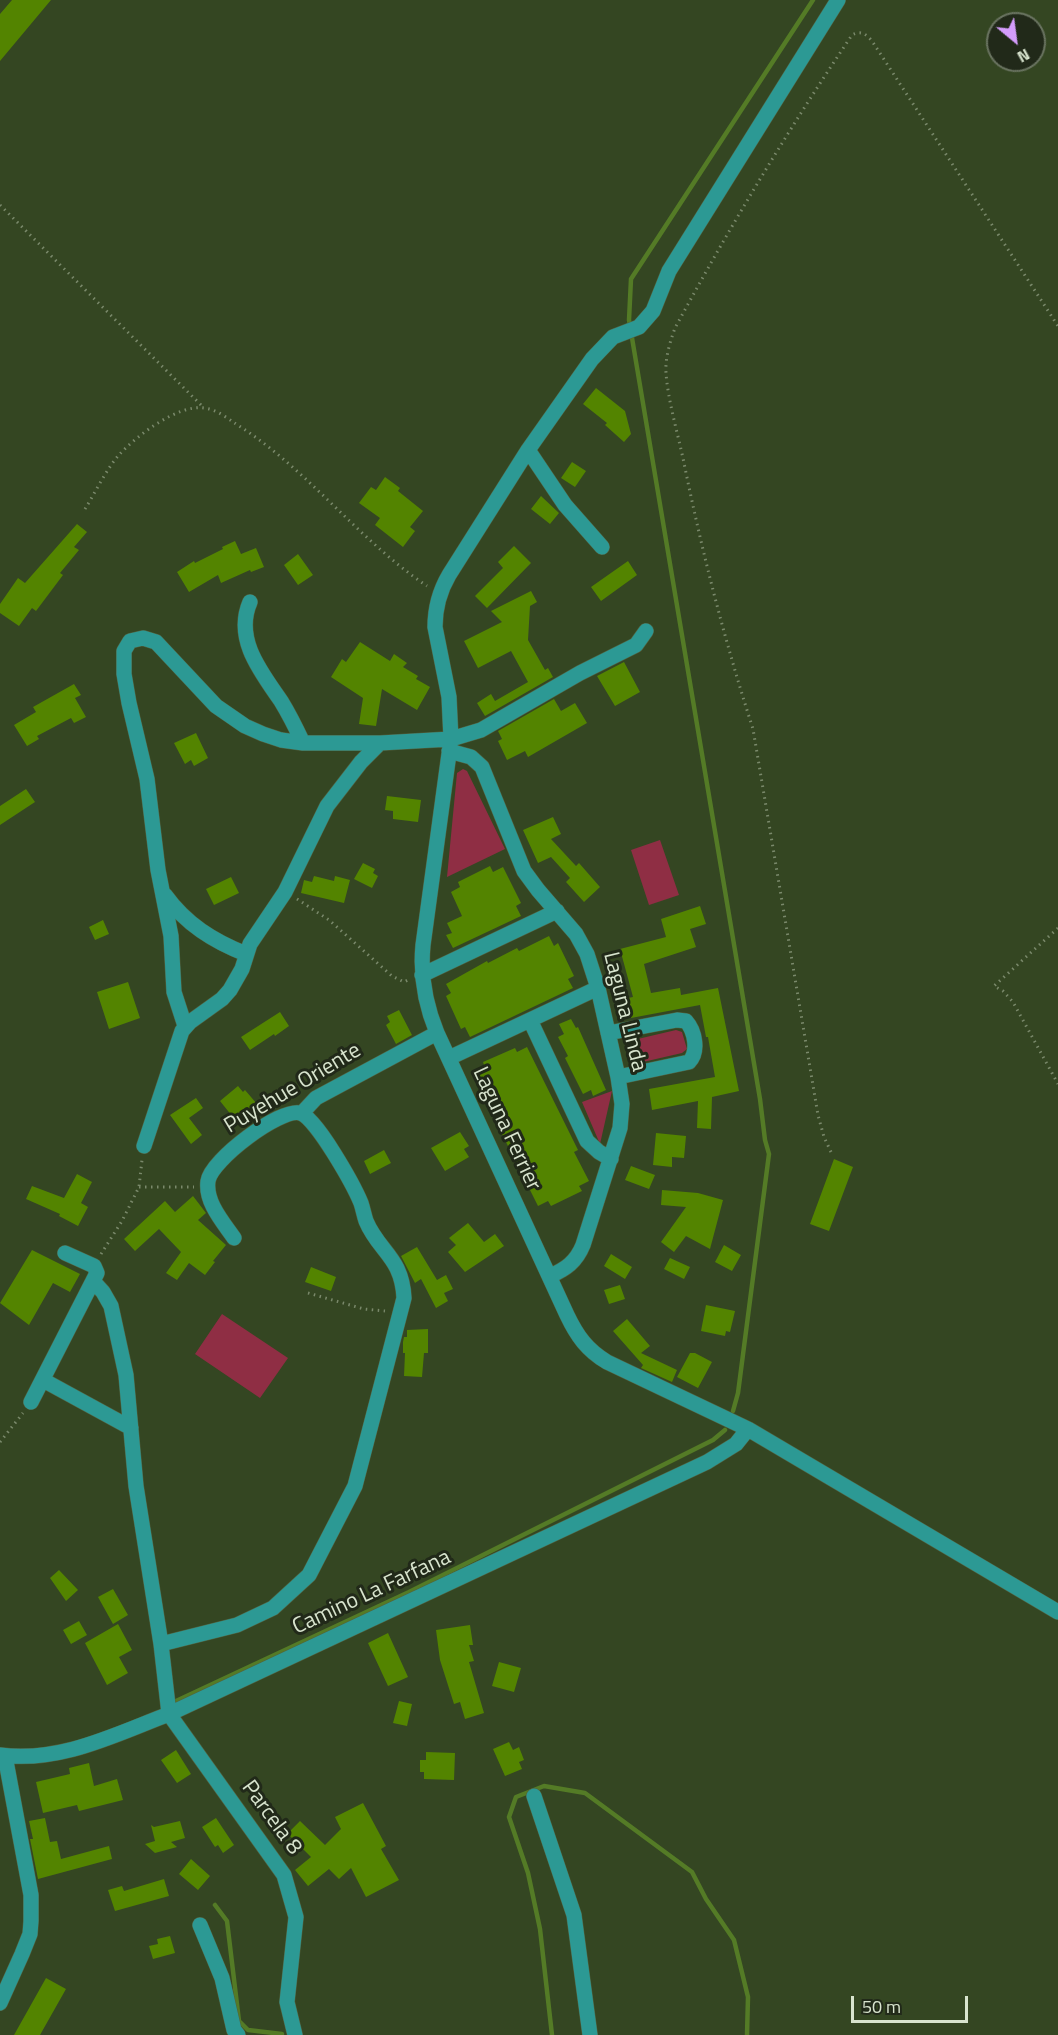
<!DOCTYPE html>
<html>
<head>
<meta charset="utf-8">
<style>
	body { margin:0 }
	#map { position:relative; width:1058px; height:2035px; overflow:hidden; background:#344622; font-family:"Titillium Web",sans-serif }
	canvas { display:block }
	.north { position:absolute; left:986px; top:12px; width:60px; height:60px; box-sizing:border-box; background:#212919; border:2px solid #6a7461; border-radius:50%; rotate:151deg; font-size:16px; font-weight:700; line-height:24px; text-align:center; color:#d8e4ce }
	.north::after { content:''; display:block; margin:auto; width:21px; height:27px; background:#d49cfb; clip-path:polygon(50% 0,100% 100%,50% 72%,0 100%) }
	.scale { position:absolute; left:851px; top:1996px; width:117px; height:27px; box-sizing:border-box; border:3px solid #d8e4ce; border-top:0; padding-left:8px; font-size:18px; line-height:21px; white-space:nowrap; color:#d8e4ce; -webkit-text-stroke:4px #212919; paint-order:stroke }
</style>
</head>
<body>
<div id="map">
<canvas width="1058" height="2035"></canvas>
<div class="north">N</div>
<div class="scale">50 m</div>
</div>
<script>
const g = document.querySelector('canvas').getContext('2d');
g.lineJoin = 'round';
function fillPath(path, color) {
  g.fillStyle = color;
  g.fill(path, 'evenodd');
}
function trace(path, color, width, dash) {
  g.strokeStyle = color;
  g.lineWidth = width;
  g.lineCap = dash ? 'butt' : 'round';
  g.setLineDash(dash || []);
  g.stroke(path);
}
function label(font, color, halo, rows, align = 'center') {
  g.font = font + ' "Titillium Web",sans-serif';
  g.lineWidth = 6;
  g.setLineDash([]);
  g.textBaseline = 'middle';
  g.strokeStyle = halo;
  g.fillStyle = color;
  for (const [text, x, y, turn = 0] of rows) {
    g.save();
    g.translate(x, y);
    g.rotate((+turn || 0) * Math.PI / 180);
    g.textAlign = isNaN(turn) ? turn : align;
    if (halo) g.strokeText(text, 0, 0);
    g.fillText(text, 0, 0);
    g.restore();
  }
}
const green = new Path2D(`
	M463,769l4,2 38,78 -58,28 10,-104z
	M660,840l19,55 -30,10 -18,-55z
	M676,1030l6,2 5,17 -5,4 -52,12 -5,-23z
	M612,1091l-12,53 -18,-42z
	M222,1314l66,44 -28,40 -65,-44z`);
const stream = new Path2D(`
	M733,1411l5,-18 31,-239 -4,-14 -5,-41 -131,-779 2,-41 182,-279
	M176,1701l233,-109 304,-152 12,-10
	M215,1905l12,16 12,100 9,9 34,4
	M552,2035l-12,-106 -12,-56 -19,-56 7,-20 28,-11 41,7 107,79 14,27 28,41 14,57 -1,38`);
const building = new Path2D(`
	M12,0h39l-51,61v-47z
	M596,388l29,23 6,23 -7,8 -19,-17 2,-2 -24,-19z
	M572,462l14,9 -11,16 -14,-9z
	M385,477l15,11 -2,3 25,20 -13,16 5,4 -12,16 -28,-22 5,-7 -21,-15 12,-16 5,3z
	M541,496l18,17 -9,11 -19,-15z
	M77,524l10,8 -13,15 5,3 -19,23 3,2 -27,36 -4,-3 -13,18 -19,-13v-9l18,-26 7,5z
	M235,541l6,13 15,-6 8,19 -13,5 -1,-2 -29,13 -3,-8 -29,17 -12,-20 17,-11 1,2 28,-14 -1,-2z
	M514,546l17,17 -44,45 -12,-12 28,-28 -5,-6z
	M298,554l15,21 -15,10 -14,-20z
	M628,561l9,14 -36,26 -10,-14z
	M531,591l6,11 -7,4 -2,34 17,30 3,-2 5,9 -68,39 -8,-13 14,-9 4,7 33,-19 -17,-31 -33,17 -14,-27 38,-19 -11,-11z
	M360,642l30,19 4,-7 13,9 -4,4 15,9 -2,3 14,8 -13,23 -35,-21 -6,37 -17,-2 4,-26 -32,-21 11,-18 4,3z
	M624,662l16,30 -25,14 -18,-30z
	M74,684l7,11 -6,3 11,19 -12,6 -3,-5 -34,18 2,3 -12,7 -13,-21 22,-13 -3,-5z
	M554,699l7,12 14,-8 12,20 -59,34 -3,-6 -18,9 -9,-19 4,-2 -4,-8z
	M196,733l12,25 -14,8 -3,-6 -6,4 -11,-21z
	M26,789l9,13 -35,23v-19z
	M387,796l34,4 -3,22 -25,-3v-8l-8,-1z
	M553,817l8,17 -10,5 25,27 3,-3 21,24 -16,15 -18,-20 4,-4 -19,-21 -13,6 -15,-33z
	M363,863l12,6 -2,4 5,3 -6,12 -18,-9z
	M490,866l3,6 10,-5 18,36 -5,3 5,10 -68,32 -7,-13 6,-2 -5,-10 15,-7 -11,-24 9,-5 -2,-5z
	M314,876l20,5 1,-5 15,4 -6,23 -43,-10 3,-13 8,2z
	M231,877l8,16 -25,12 -8,-16z
	M700,906l6,18 -16,5 6,18 -52,17 7,29 29,-5 1,7 37,-7 21,103 -27,6 -1,32 -14,-1 1,-27 -46,9 -3,-21 66,-12 -7,-40h-2l-6,-32 -69,13 -3,-20 5,-1 -13,-48 46,-12 -5,-18z
	M103,920l6,14 -14,6 -6,-13z
	M549,936l5,10 4,-3 16,33 -6,3 5,9 -103,49 -5,-10 -4,2 -15,-33 5,-3 -5,-9 41,-23 1,2 29,-15 2,3z
	M128,982l12,36 -31,11 -12,-37z
	M399,1010l13,25 -16,9 -10,-19 4,-3 -3,-6z
	M280,1012l9,14 -14,10 -1,-2 -24,16 -9,-13z
	M571,1019l5,9 2,-1 28,63 -13,6 -2,-6 -8,4 -18,-36 3,-2 -10,-19 6,-3 -5,-10z
	M527,1047l51,103 -4,2 15,29 -10,5 3,5 -31,15 -3,-5 -10,5 -36,-72 -26,-61 9,-5 -2,-6 32,-14 2,4z
	M238,1086l5,6 2,-2 12,14 -21,17 -16,-20z
	M196,1098l7,10 -14,10 13,17 -11,9 -21,-29z
	M460,1132l9,14 -5,3 5,8 -24,14 -14,-23z
	M656,1133l30,3 -2,22 -12,-1v10l-19,-2z
	M384,1150l7,13 -21,11 -6,-13z
	M834,1159l19,8 -24,64 -19,-7z
	M631,1166l24,9 -6,14 -24,-9z
	M77,1174l15,8 -11,21 7,4 -10,19 -19,-10 1,-2 -34,-15 6,-13 32,12z
	M662,1190l36,3 25,7 -13,49 -24,-13 -12,16 -13,-10 25,-35 -25,-2z
	M193,1196l13,17 -8,7 28,25 -13,16 2,1 -10,13 -16,-12 -12,17 -11,-7 15,-21 -22,-23 -24,22 -11,-12 41,-38 10,11z
	M468,1223l16,19 11,-8 9,12 -39,26 -17,-20 8,-7 -7,-7z
	M724,1245l17,10 -9,16 -17,-9z
	M417,1247l20,33 9,-5 7,14 -9,4 4,8 -12,7 -15,-29 -6,4 -14,-27z
	M32,1250l48,24 -10,18 -17,-9 -24,42 -29,-22z
	M611,1254l21,13 -7,12 -21,-13z
	M670,1258l20,9 -6,12 -20,-10z
	M311,1267l25,10 -5,14 -26,-9z
	M620,1285l5,14 -16,5 -5,-14z
	M706,1305l29,6 -5,21 -4,-1 -1,5 -24,-5z
	M627,1319l23,27 -9,7 36,17 -5,12 -31,-14 2,-3 -30,-34z
	M428,1329v24h-4l-2,24 -18,-1 1,-23h-2v-11l1,-5h3v-7z
	M690,1353h5l17,9 -14,26 -21,-11z
	M59,1570l19,20 -12,11 -16,-23z
	M113,1589l15,26 -15,9 -15,-27z
	M79,1621l8,14 -16,9 -8,-14z
	M118,1624l14,26 -13,7 9,16 -21,12 -22,-42z
	M470,1625l3,20h-4l5,16 -5,1 15,51 -19,6 -5,-17 -6,2 -14,-44 -4,-30z
	M388,1633l20,44 -20,9 -20,-43z
	M499,1662l22,6 -7,24 -22,-6z
	M399,1701l13,3 -5,22 -14,-3z
	M509,1742l4,8 6,-3 5,13 -5,2 3,7 -17,7 -12,-27z
	M176,1750l15,24 -14,9 -16,-23z
	M426,1752l29,1 -1,27 -30,-1v-7h-4v-12h6z
	M89,1763l5,23 23,-7 6,21 -44,11 -2,-6 -34,8 -7,-31 34,-8 -1,-6z
	M363,1803l23,43 -5,3 18,31 -33,17 -15,-29 -12,11 -10,-10 -21,17 -13,-16 16,-13 -23,-23 1,-2 11,-11 25,24 16,-16 -6,-12z
	M45,1818l5,24 7,-1 4,18 48,-13 3,13 -74,20 -8,-40h3l-4,-18z
	M216,1818l18,27 -11,8 -5,-8 -3,2 -13,-20z
	M180,1821l5,17 -14,4 6,5 -22,6 -10,-9 10,-3 -4,-16 3,2z
	M191,1859l19,17 -12,14 -19,-16z
	M164,1879l5,17 -54,15 -7,-21 14,-4 2,5z
	M170,1936l5,17 -22,6 -4,-13 9,-2 -1,-5z
	M46,1978l20,11 -26,46h-26z`);
const path = new Path2D(`
	M0,205l203,202
	M85,509c10,-16 22,-41 34,-54 17,-19 59,-51 85,-47 12,1 23,10 32,16 72,45 121,115 191,162
	M297,899l32,21 63,56 12,6 4,-2
	M1058,928l-64,58 9,5 10,11 45,82
	M831,1152l-7,-15 -6,-22 -65,-386c-28,-87 -51,-177 -69,-266 -6,-29 -16,-62 -18,-90 -1,-15 4,-31 9,-45 54,-100 113,-198 177,-293 9,-5 14,-1 20,6l186,285
	M139,1187h55
	M101,1254l21,-33 17,-34 3,-27
	M308,1293l56,16 21,2
	M0,1442l23,-29`);
const minor = new Path2D(`
	M838,0l-169,271 -16,40 -14,16 -26,10 -21,22 -64,91 -79,125c-10,17 -14,33 -14,52l14,70 2,42 -28,206c-3,31 2,59 14,88l130,282c10,21 20,35 40,47l141,67 310,183
	M528,450l37,55 37,42
	M250,602c-16,37 11,70 31,99 8,13 15,27 22,42
	M449,751l22,6 11,10 42,104 14,19 38,44 11,20 11,34 20,89 4,27 -2,24 -37,117c-7,17 -17,24 -33,31
	M165,895c21,29 48,46 81,59
	M422,975l135,-64
	M530,1020l57,121 12,11 12,7
	M185,1026l-11,-34 -3,-56 -13,-66 -11,-91 -18,-76 -5,-29v-23l6,-10 13,-3 13,4 60,64 29,20 18,8 18,6 22,3h77l71,-4 30,-9 99,-57 56,-28 10,-14
	M608,1033l69,-13 9,1c9,10 13,31 3,41l-71,15
	M449,1058l149,-70
	M302,1113l14,-15 121,-65
	M144,1146l38,-115 8,-9 32,-23 8,-9 12,-21 8,-25 35,-52 42,-86 34,-44 19,-19
	M93,1281l10,11 8,14 15,69 10,111 25,158 8,70 115,161 12,42 -9,85 8,33
	M43,1380l88,48
	M31,1402l66,-129 -3,-7 -29,-13
	M161,1644l76,-19 36,-17 36,-33 46,-89 49,-188c-2,-41 -25,-46 -38,-77 -2,-6 -3,-12 -5,-18 -7,-17 -45,-86 -61,-90 -20,-5 -89,47 -92,68 -3,21 15,41 26,57
	M0,1755c60,8 114,-20 169,-41l538,-252 29,-18 12,-15
	M534,1796l40,119 16,120
	M200,1925l22,53 12,52 4,5
	M0,2003l22,-49 8,-20 1,-13v-26l-26,-139`);
const streetNames = [
	["Laguna Linda",624,1012,76],
	["Puyehue Oriente",293,1089,-31],
	["Laguna Ferrier",506,1129,65],
	["Camino La Farfana",372,1593,-25],
	["Parcela 8",271,1818,54]
];
fillPath(green, '#8f2e44');
trace(stream, '#547b26', 4.5);
fillPath(building, '#538400');
trace(minor, '#526241', 16);
trace(path, '#7a896b', 3, [1.5, 4.5]);
trace(minor, '#2c9994', 15);
label('22px', '#d8e4ce', '#212919', streetNames);
</script>
</body>
</html>
